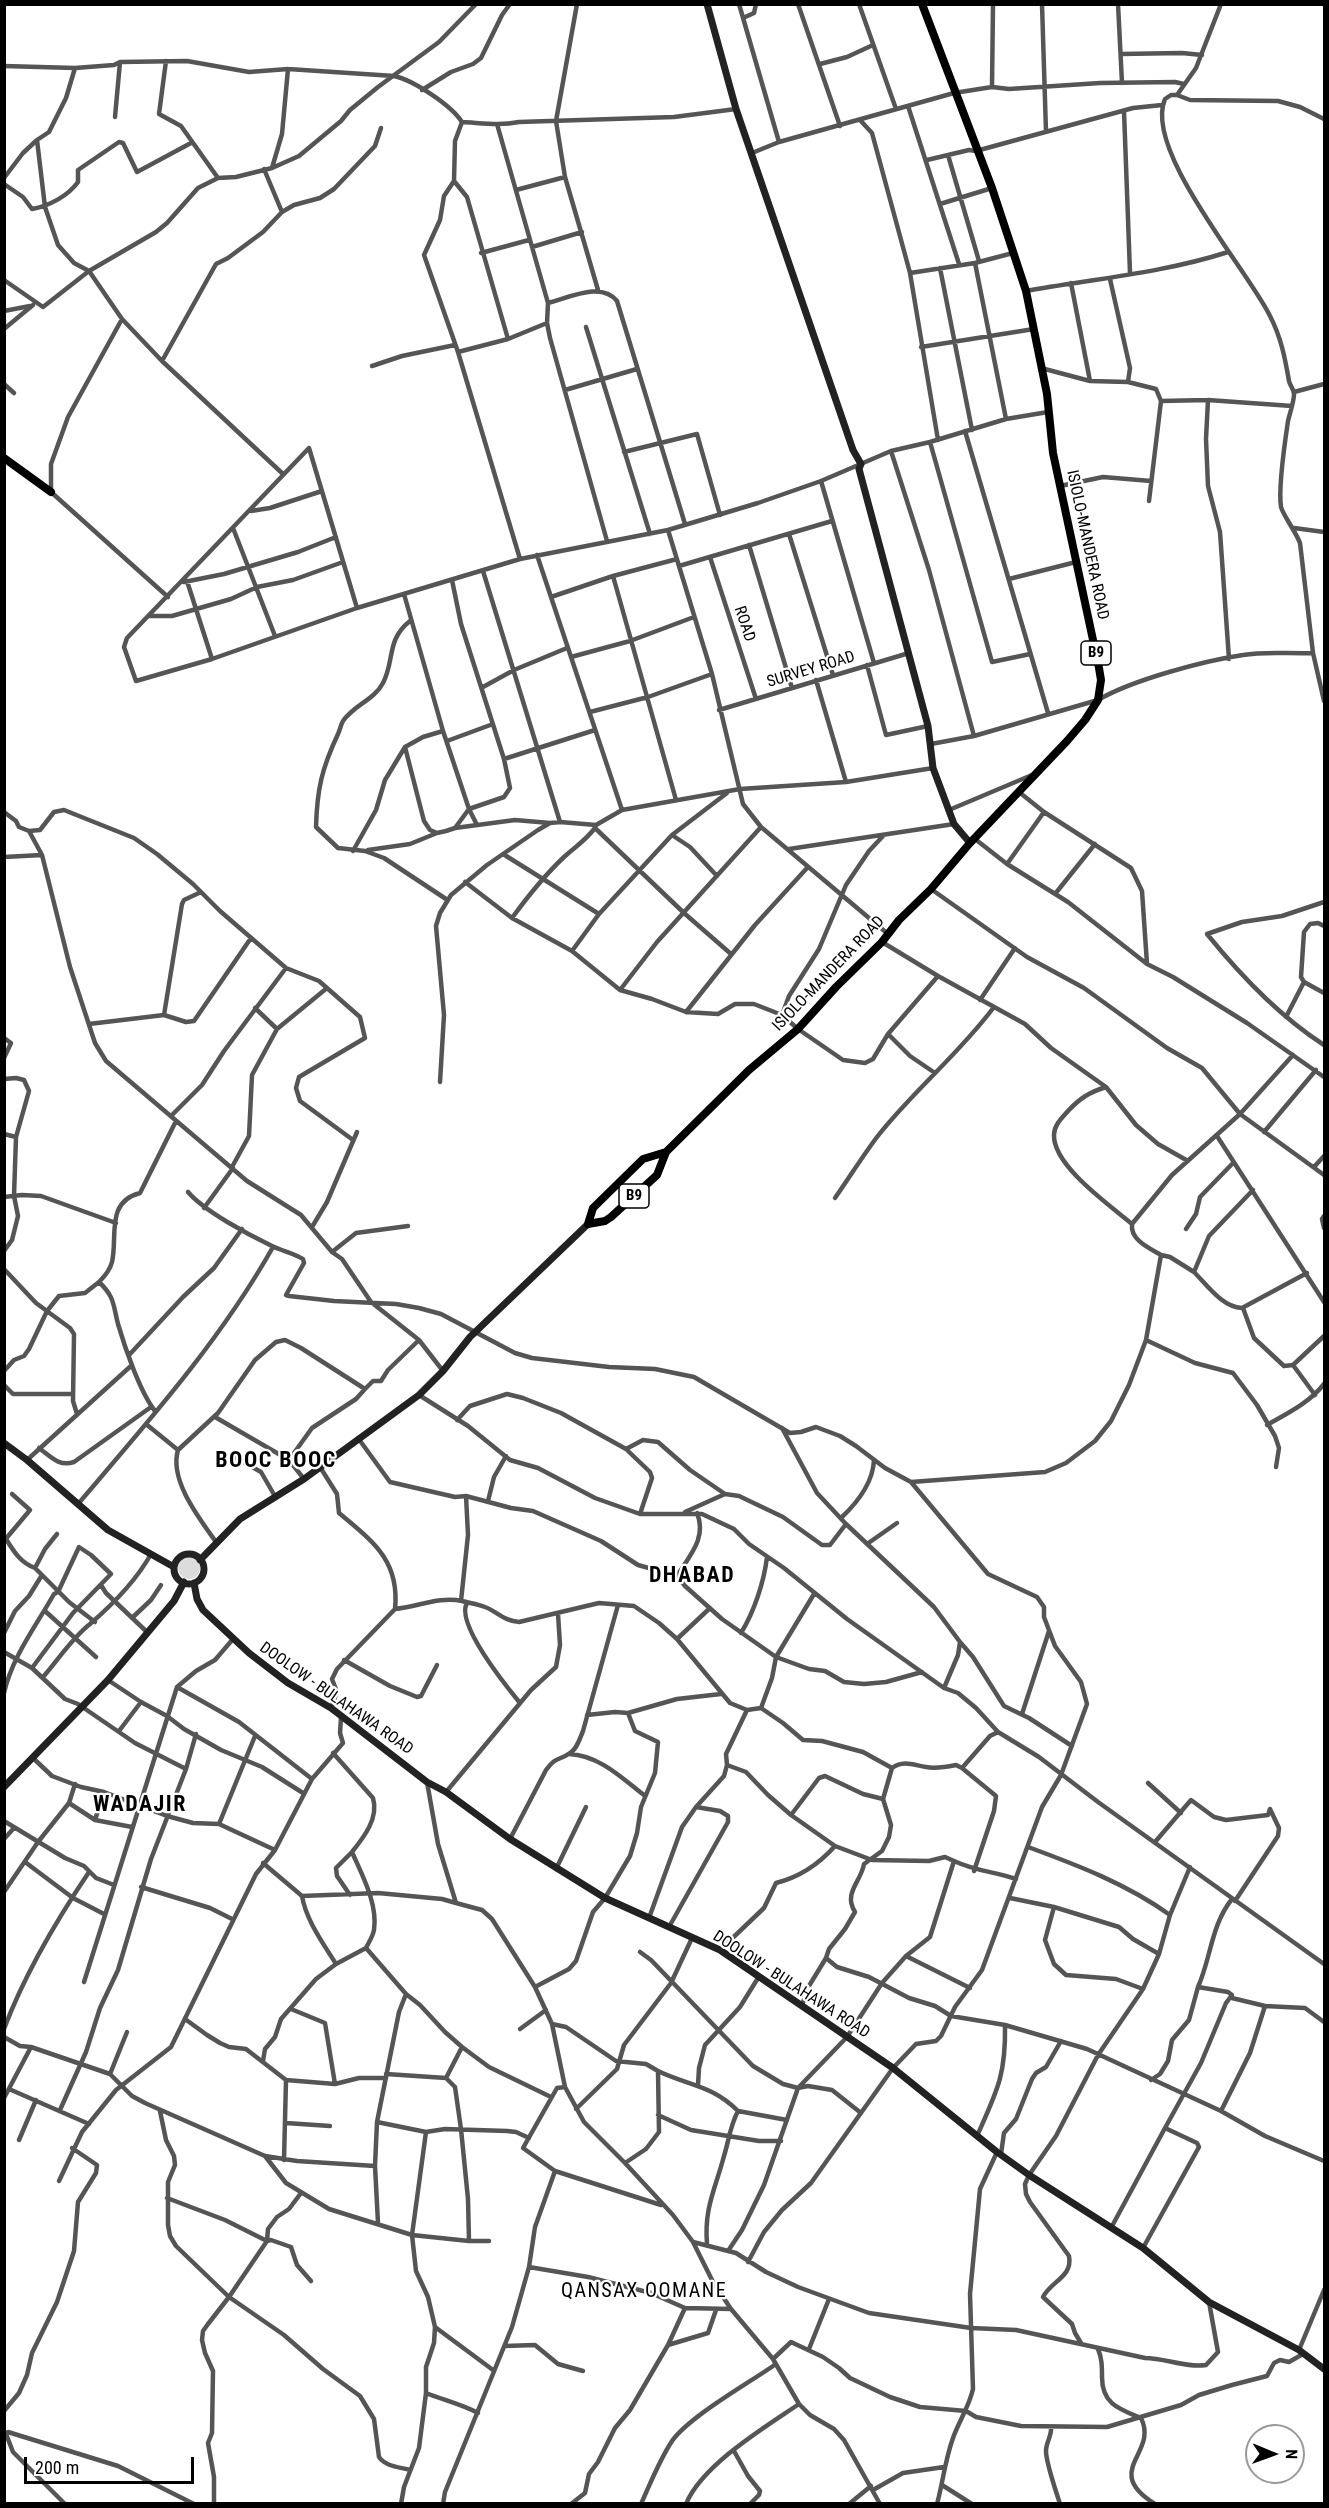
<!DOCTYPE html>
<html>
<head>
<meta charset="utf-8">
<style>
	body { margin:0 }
	#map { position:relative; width:1329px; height:2508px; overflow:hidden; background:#fff; font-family:"Roboto Condensed",sans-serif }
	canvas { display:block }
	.frame { position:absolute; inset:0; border:6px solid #000; pointer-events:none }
	.north { position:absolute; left:1245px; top:2424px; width:60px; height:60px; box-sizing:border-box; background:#fff; border:2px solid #999; border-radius:50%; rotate:91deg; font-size:16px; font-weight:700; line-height:24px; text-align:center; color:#000 }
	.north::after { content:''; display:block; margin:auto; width:21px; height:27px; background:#000; clip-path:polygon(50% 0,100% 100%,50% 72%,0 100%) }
	.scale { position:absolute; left:24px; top:2457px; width:170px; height:27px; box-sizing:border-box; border:3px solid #000; border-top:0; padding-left:8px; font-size:18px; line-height:21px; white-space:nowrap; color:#000; -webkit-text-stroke:4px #fff; paint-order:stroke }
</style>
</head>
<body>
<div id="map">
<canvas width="1329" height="2508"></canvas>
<div class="frame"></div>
<div class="north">N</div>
<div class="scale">200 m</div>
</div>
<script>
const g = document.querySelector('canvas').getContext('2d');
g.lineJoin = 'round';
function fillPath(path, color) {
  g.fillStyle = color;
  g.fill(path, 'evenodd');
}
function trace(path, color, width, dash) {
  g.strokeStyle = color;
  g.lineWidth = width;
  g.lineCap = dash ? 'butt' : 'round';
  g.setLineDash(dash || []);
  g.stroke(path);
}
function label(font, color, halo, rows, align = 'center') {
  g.font = font + ' "Roboto Condensed",sans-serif';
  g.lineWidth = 4.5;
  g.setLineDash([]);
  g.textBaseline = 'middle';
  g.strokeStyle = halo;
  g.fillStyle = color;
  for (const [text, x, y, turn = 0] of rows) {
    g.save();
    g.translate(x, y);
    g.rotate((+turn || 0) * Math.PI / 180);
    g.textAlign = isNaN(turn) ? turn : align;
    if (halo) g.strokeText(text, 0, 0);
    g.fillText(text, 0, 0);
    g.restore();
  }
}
const green = new Path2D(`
	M178 1568a11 11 0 1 1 22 0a11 11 0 1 1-22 0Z`);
const minor = new Path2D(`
	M577,4l-21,117 9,56 33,113
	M739,4l40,138
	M798,4l42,122
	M859,4l37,105
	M1042,4l4,128
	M1118,4l4,79
	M1221,4l-25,64 -19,27h-6l-6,4c-22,51 82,170 105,217 11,21 15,42 19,65 1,5 5,8 5,13 0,8 -4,18 -6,27 -3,20 -10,67 -7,86 2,8 15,25 19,36l13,110 11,48
	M743,18l11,-5 2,-9
	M1121,54l61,-1 20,2
	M166,61l-7,53 22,12 37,52
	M820,64l27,-7 26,-12
	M4,66l71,2 39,-3 6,-3 67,-1 62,11 39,-3 106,7c19,4 57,29 68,46 20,1 38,4 57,0l155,-5 62,-8
	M992,87l1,-83
	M422,90l29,-18 22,-8 8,-6 21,-43 8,-11
	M1177,95l13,5 88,1 22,6 24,12
	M908,106l51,158
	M1124,111l6,162
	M115,117l5,-55
	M860,120l12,13 38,140 28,167
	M462,122l-7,19 -1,40 -10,15 -4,24 -16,35 34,97 62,207
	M497,124l51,179 -1,20 3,15 57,203
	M37,140l8,67 13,38 16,18 15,8 33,48 40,42 121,113
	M752,153l27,-11 175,-49 38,-6 17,2 91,-6 75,-1 9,2
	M948,155l31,106
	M927,160l42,-10 7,1 157,-43 29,-3
	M272,168l10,-34 6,-65
	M264,169l18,43
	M4,178l19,-25 14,-13 12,-8 17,-34 9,-30
	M454,181l13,16 41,142
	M4,184l19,13 9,12c17,-3 36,-13 46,-27v-12l41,-28 4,1 14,29 54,-29
	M516,190l49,-13
	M940,204l52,-16
	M532,247l50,-15
	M481,253l48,-13
	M975,263l31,156
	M940,268l32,162
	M910,273l65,-10 38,-10
	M1110,279l20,89 -2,14
	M4,280l39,27 46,-36 67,-39 11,-9 31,-35 20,-10 18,-1 36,-9 27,-12 42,-35 9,-11 28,-23 61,-45 37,-38
	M1071,283l19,98
	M1026,291c67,-12 137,-18 202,-39
	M548,303c21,-5 53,-22 69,-2l68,223
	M4,311l26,-5
	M122,319l-54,98 -17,47v28l117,105
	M586,327l64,207
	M4,329l29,-24
	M921,347l113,-18
	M458,352l50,-13 39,-16
	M162,361l54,-97 12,-6 35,-26 19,-20 12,-7 26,-7 14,-9 41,-43 6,-18
	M372,366l30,-10 53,-11
	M1041,368l49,13 38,1 28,7 5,12 47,-1 84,6
	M4,384l10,9
	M565,390l72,-21
	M1294,392l30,-8
	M1208,400l-2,39 2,47 12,46 9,127
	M965,431l83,282
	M930,442l62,220 38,-8
	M891,451l38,119 45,166
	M624,452l73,-18 23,81
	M821,481l53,182
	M1060,486l43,-9 48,4
	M1149,501l12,-100
	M251,511l19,-3 52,-17
	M233,528l42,108
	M1294,528l30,4
	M668,530l44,144 31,130 18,23 127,107
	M789,534l44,141
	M749,545l43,143
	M537,555l85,255
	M710,557l46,142
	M679,566l153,-45
	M483,571l77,251
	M613,576l63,224
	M1009,579l67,-17
	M452,580l9,44 43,135 91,-29
	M187,581l25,78
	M184,582l40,-8 74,-22 38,-15
	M404,594l39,137 26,78 8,16
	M551,597l62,-21 64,-17
	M357,608l-48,-160 -182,190 -3,9 12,34 76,-22 145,-51 163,-49 148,-29 90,-27 63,-22 70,-30 39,-9 76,-23 42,-7
	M149,616h23l59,-17 26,-12 36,-7 50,-18
	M410,621c-24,19 -15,39 -27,62 -9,17 -29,22 -40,38 -2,3 -3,9 -5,13 -16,34 -21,55 -22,93l22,21 27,3 19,7 62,41
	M571,657l59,-16 64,-24
	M867,665l19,70 42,-9
	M816,680l30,102
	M483,687l31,-17 53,-22
	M719,710l190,-57
	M590,712l58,-15 64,-23
	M447,741l46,-17
	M931,744l43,-8 124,-36c34,-20 105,-39 145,-45 22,-4 48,-1 70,-2
	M405,747l19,74 6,9 7,3 9,-2 9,-3 14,-19 35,-12 6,-9 -6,-29
	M1019,792l25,20 87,56 11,23 5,73
	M949,810l83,-35
	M4,812l12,9 3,6 10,4 13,24 28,112 25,76 11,18 141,120 54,34 31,37 10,7 29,43 48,38 24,31
	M596,825l-1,3 89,85 47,41
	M455,828l60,-8 35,3
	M29,831l11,-1 14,-18 10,-2 70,28 23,16 36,30 27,27 66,57 33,13 41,36 5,21 -66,39 -3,11 4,13 53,39
	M672,835l18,12 27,29
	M975,839l32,25 61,38 79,62 26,13 74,46 77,54
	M789,849l165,-25
	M368,850l42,-6 27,-11
	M353,851l23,-41 9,-30 20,-33 18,-10 20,-6
	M503,854l96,60
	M4,857l38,-2
	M1007,864l37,-52
	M465,882l47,36 60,33 48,39 32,9 34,13 32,2 17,-10h19l28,11 16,14 45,31 22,3 8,-4 15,-25
	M931,889l96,68 57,31 83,60 35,20 38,46 84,61
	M1055,894l40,-50
	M1324,902l-42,14 -40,6 -35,12c34,42 72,82 117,111
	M512,918c16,-22 33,-43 52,-61 13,-12 20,-15 31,-29
	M882,942l56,34 87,48 26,24 55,39 30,38 22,19 30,17
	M572,951l27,-37 73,-79 55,-42
	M1304,982l20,11
	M620,990l37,-48 104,-115
	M980,1000l35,-52
	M255,1008l22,21
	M686,1012l69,-87 52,-57
	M164,1015l18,-111 2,-4 17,-8
	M782,1015l7,-19 30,-47 27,-64 23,-34 14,-15
	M1286,1017l18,-35 -3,-5 3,-45 6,-8 8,-1 6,3
	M89,1024l75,-9 22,7 8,-1 57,-83
	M4,1038l7,5 -7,15
	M935,1073l-25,-17 -22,-22 50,-58
	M4,1079l12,-1 8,2 5,11 -13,46 -2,59 4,20 -6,24 -8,11
	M440,1082l4,-67 -8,-89 4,-13 11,-18 36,-30 51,-35 12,-7 10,-1 36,3 26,-15 118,-21 106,-7 87,-14
	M1106,1087c-16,5 -26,11 -38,24 -6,7 -14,14 -14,24 -1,31 57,71 78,89
	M171,1116l31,-31 22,-34 62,-83
	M1264,1132l52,-62
	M4,1134l12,3
	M1217,1136l107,166
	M232,1167l17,-31 3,-61 25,-46 50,-41
	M1314,1167l10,-11
	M188,1192c16,19 61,43 84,54 10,5 22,7 31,13l1,4 -18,32 3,1 45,5 62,3 23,4 22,6 74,39 17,5 77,9 46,2 39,8 96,56 11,-1 15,-5 24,9 16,10 29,22 26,14 77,92 49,23 7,10v10l11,29 26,36 6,22 -26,71 -19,32 -60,163 -27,37 -14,29 -5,5 -20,3 -23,24 -82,115 -29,27 -18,22 -16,30
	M4,1197l18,-2 19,1 75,27
	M835,1198c14,-20 27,-41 42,-61 36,-46 82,-83 117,-130
	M204,1208l29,-40
	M1324,1216l-2,3 2,9
	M312,1227l15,-25 30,-70
	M1186,1229l10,-15 4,-17 34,-35
	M332,1252l24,-19 52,-7
	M1161,1255l9,2 24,15 15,-36 44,-46
	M4,1269l32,34 34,25 4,6 -1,67 4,13
	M1194,1272c13,13 28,35 48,36l65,-35
	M1243,1308l11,30 30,28 9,-1 31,-29
	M1146,1340l49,23 38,10 24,32 18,31 4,12 -3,19
	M130,1354l53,-57 31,-29 28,-39
	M1293,1365l22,30
	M4,1371l10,-11 10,-4 5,-7 18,-38 12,-15 26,-3 14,-11
	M4,1385l9,9h60
	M419,1395l49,31 42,34 28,8 57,30 45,16h62l32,15 15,15 35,24 63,51 97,69 14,5 18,15 22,24 41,25 59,45 226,162
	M155,1411c-15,-19 -30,-63 -37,-87 -5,-19 -3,-27 -19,-42 6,-6 11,-12 13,-20 6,-25 -7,-60 28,-69l36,-72
	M215,1417l74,43 15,19
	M457,1420l13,-14 37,-12 16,4 38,15 65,36 24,23 2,6 -12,36
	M146,1424l32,26c-9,30 21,68 38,92
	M1267,1425c21,-12 42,-22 57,-41
	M782,1428l35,65 29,31 88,83 26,35 -2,13 -14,33
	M358,1438l32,44 65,15 11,-1 45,12 22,3 68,30 37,24 39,11 8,10 37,33 54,38 33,12 16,2 19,11 20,2 22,-2 36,-10
	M39,1448c12,9 20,19 35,14l77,-55
	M626,1449l17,-9 15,2 32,28 35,24 14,2 44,21 39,28h8l16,-21
	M178,1450l40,-37 37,-53 21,-18 9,-2 16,8 64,41 8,-8h8l7,-11 31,-30
	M233,1456l28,16 15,26
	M27,1460l105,-95
	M289,1460l23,-32 44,-29 9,-10
	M320,1467l17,27 2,19c33,28 61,47 56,96l-58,60 -5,10 5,13 -6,16
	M911,1482l134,-10 21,-9 29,-22 16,-20 18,-36 17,-45 15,-85c-12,-7 -31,-15 -29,-31l40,-49 68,-61 53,-59
	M488,1501l6,-24 12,-21
	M78,1504c70,-82 142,-163 195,-257
	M685,1512l40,-18
	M841,1518c16,-15 32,-35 33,-58
	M6,1539c8,13 15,24 29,29l34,34 26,20
	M4,1541l26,-31 -18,-16
	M867,1544l30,-21
	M35,1568l10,-19 12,-15
	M677,1576c13,-21 30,-38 20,-63
	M101,1585l5,8 42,40
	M461,1601l7,-66 -2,-39
	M467,1603c-12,20 39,83 53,100
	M395,1609c22,-2 45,-13 67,-8 7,2 16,3 23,6 13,5 19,14 34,15l80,-19 35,3 25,17 18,16 53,64 17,7 14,-2 11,-30 4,-21 38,-63
	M45,1611l51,46
	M132,1618l19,-18 10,-15
	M4,1633l11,-22 14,-15 13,-21
	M741,1633c13,-21 23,-51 26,-76
	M677,1639l33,-31
	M960,1642l13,15 31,49 25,12 43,28
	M4,1652l28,16 33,31 13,5 57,39 51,26
	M344,1660l46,26 27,11 4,-1 16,-31
	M43,1677c15,-17 29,-39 47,-53 22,-19 46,-43 61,-70
	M108,1680l33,22 26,14 17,13 37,21 41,17 41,26
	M177,1687l62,35 73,57
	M4,1693c8,-36 32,-67 50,-99l4,-2 21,-45 12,8 20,19 -38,39 -41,55
	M761,1708l22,15 20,17 19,1 41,11 29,16c12,-8 21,-3 34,-1 10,2 20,0 30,-2l6,3 28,-32 8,-4
	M1022,1714l27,-83
	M587,1715l28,-3 13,1 49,-14 44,-5
	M119,1731l22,-29
	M333,1753l40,45c6,20 -9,39 -21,54 10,23 26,52 22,78 -1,6 -5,12 -8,18l40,46 14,11 25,27 17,15 27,20 62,30
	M569,1754c30,1 54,25 76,42
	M33,1758l19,18 29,11 23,5 63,24 26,7 26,1 56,26
	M727,1765l19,7 22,23 23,20 44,31 37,14 57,1 16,-4 9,4
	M962,1768l34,28 -2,15 -20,60
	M427,1782l11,62 18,59 26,7 10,9 43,68 17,37 13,63 19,35 41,41 48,52 20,27 20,40 18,27 42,50 26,45 11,11 24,14 10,11 36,64
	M1148,1783l33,30
	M446,1792l85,-102 25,-23 4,-22 -2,-31
	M69,1803l26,17 37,7
	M791,1815l28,-37 6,-2 38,18 20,5
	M95,1820l9,-28
	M4,1821l61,37 19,8 12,12 18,7
	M219,1824l36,-88
	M4,1839l10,-11
	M510,1839l36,-69c10,-14 13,-9 24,-17 7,-4 10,-15 13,-22l35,-126
	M1155,1842l36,-42 23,17 12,3 42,-5 2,-6 9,19 -1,8 -43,65
	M1028,1847c49,18 99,37 142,68
	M25,1862l48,36 31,16
	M263,1863l39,33 76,-3 64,6 14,4
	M556,1869l30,-62
	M141,1887l69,21 22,11
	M4,1892l34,-50 31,-39 6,-19
	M350,1895l-13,-19 -1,-8 16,-16
	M302,1896c4,24 21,47 34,68
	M1010,1898l44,9 65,20 14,12 26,15
	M1054,1907l-9,33 9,24 12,11 50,4 27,10
	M649,1918l33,-91 14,-20 28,-31 3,-11 -1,-11 21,-44
	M669,1927l59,-105v-6l-8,-5 -24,-4
	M720,1950l44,-42 12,-25c24,-6 43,-19 59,-37
	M640,1952l11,8 102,106 30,18 15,4 10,-2 24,4 29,23
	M906,1956l64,32
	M826,1958l11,9 32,10 40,21 26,8 16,10 54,9 82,24 134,62 44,25 59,25
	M84,1982l93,-295 19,-16 19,-11 18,-21
	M535,1987l34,-18 7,-8 17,-49 12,-14 25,-42 7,-23 4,-26 14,-34 3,-31 -23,-11 -7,-18
	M802,2005l7,-19 17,-28 3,-9 16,-20 10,-17c-12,-19 6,-30 9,-48l18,-13 7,-14 2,-12 -8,-26 9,-31
	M1265,2006l40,2 19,14
	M291,2009l34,14 10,61
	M185,2019l22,16 13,8 9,4 17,2 40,31 -2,80
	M552,2024l14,3 50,34 30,3 12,7 1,61 -13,17 -21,14
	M4,2029c21,-56 52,-108 85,-157
	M520,2029l26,-19
	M4,2037l16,9 11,1 79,27 22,22 13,7 120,53 32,5 78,5
	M462,2047l-16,31 9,9 6,42 7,70 1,42
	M263,2061l2,-12 10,-12 6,-18 35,-40 20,-15 30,-16
	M658,2071c31,15 54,14 80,40
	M110,2074l17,-42
	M386,2074l60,4
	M286,2080l49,4 24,-6h27
	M1151,2080l9,-6 8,-13 4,-21 17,-20 9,-33
	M698,2085l1,-17 6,-23 35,-38 18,-29
	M565,2087l-8,1 -34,60 32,23 106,34
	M9,2089l80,35
	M4,2098l27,-51
	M576,2109l41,-40 7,-24 47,-62 21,-45
	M60,2110l26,-58 14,-44 18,-38 33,-111 35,-90 10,-35
	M160,2111l6,29 8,16 1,9 -7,17v43l2,11 6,10 53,51 -21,27 -5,7 -1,9 3,13 8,18 -1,62 -4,10 6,34v27
	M1221,2111l29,-58 15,-47 -33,-8
	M658,2115l33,15 68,11h22
	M377,2122l49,10 19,-3 62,2 9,1 13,6
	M286,2123l44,3
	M426,2132l-14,103 4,36 12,26 7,30 -1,16 -8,24v26c17,7 35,11 52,20
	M977,2136c20,-45 29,-61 28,-111
	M19,2140l17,-40
	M1001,2154l3,-21 12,-14 16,-40 4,-6 10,-6 15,-26
	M265,2156l21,27 43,26 83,26 57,6h20
	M59,2181l23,-49 34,-42 55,-43 85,-173 19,-24 37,-71 31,-36 -3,-10 1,-15
	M301,2193l-12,16 -12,8 -9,12 -1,12 -38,56 55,38 39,34 37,27 14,23 5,38c7,10 21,10 31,13
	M167,2198l58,22 42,21 4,-1 20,7 6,18 14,16
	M378,2223l-3,-57 2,-44 22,-110 7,-18
	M1111,2228l54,-100
	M693,2242l43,11 30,19 32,15 71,26 102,15 45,2 129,28c20,0 41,10 61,7l12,-13 -9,-50
	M707,2244c-3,-36 8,-54 17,-88 5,-16 6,-30 14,-45l49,9
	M1143,2248l56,-101 -2,-4 -32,-15 36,-65 25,-60 6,-8 -4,-3 -30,-5c13,-29 13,-62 34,-88
	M728,2251l14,-21 22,-45 34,-97 49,-51 35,-54 24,-27 24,-19 24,-76c24,11 39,10 62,18
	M529,2267l59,10 63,16 34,15 46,1
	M435,2327l58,43
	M1081,2343l-6,-10 -3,-9 -29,-27c8,-16 30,-20 26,-41l-39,-54 -4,-8 -1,-10 4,-9 27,-39 42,-81 45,-66 16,-35 11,-39 20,-48
	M668,2345l17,-37
	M505,2346l30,-1 23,19 25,7
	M809,2349l20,-50
	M1098,2349c4,9 4,18 4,28 0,27 17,32 39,41 18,36 -40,52 14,86
	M1299,2350l25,-60
	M773,2359l18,-17 32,15 16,11 11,10 40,19 30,10 46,4 10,6 45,9 86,1 74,-22 18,-10 33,-10 35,-9 7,-13 6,-3 9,2 14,-8
	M4,2411l15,-18 8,-18 5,-22 25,-51 17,-51 4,-49 18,-29 1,-8 -25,-17
	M1051,2427c1,9 -5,15 -5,24 0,12 10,40 14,53
	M6,2434l2,-2 110,34 76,38
	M6,2434l7,18 52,52
	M734,2451l14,25 12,15 -1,4 -9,9
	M942,2485l30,19
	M873,2490l30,-17 41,-6
	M401,2504l3,-17 15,-39 7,-55
	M443,2504l2,-12 67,-165 17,-60 6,-40 20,-56
	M571,2504l14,-11 4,-19 9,-12 17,-34 15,-18 38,-65 40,-12 8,-23
	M641,2504c10,-22 18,-43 31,-63 18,-25 77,-58 104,-77
	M686,2504c16,-39 79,-77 113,-100
	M849,2504l22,-18
	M937,2504c6,-22 8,-44 16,-66 6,-17 16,-31 20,-49l-3,-95 10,-105 17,-37`);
const secondary = new Path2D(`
	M707,4l29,105 117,341 8,14 -2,5 69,257 5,42 21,56 16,19
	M4,1443l23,17 81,70 66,37
	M174 1569a15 15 0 1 1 30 0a15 15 0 1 1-30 0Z
	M200,1560l40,-41 64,-40 115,-84 24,-24 27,-34 118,-113
	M194,1583l3,16 6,11 46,43 39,30 43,25 96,74 19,10 64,47 95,59 115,52 173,118 104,84 32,23 114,73 66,54 90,48 25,19
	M4,1787l104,-107 66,-79 10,-19`);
const trunk = new Path2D(`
	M4,458l47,34
	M666,1152l83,-82 49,-41 38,-42 46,-45 17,-22 32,-31 39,-46 97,-102 18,-21 13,-20 3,-20 -2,-12 -46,-215 -6,-59 -21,-103 -34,-103 -70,-184
	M666,1152l-9,23 -46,42 -6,4 -17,3 5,-16 50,-49z`);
const shields = [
	[1096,653,30],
	[634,1196,30]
];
const shieldNames = [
	["B9",1096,653],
	["B9",634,1196]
];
const streetNames = [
	["ISIOLO-MANDERA ROAD",1087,545,78],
	["ROAD",744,624,72],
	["SURVEY ROAD",811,670,-17],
	["ISIOLO-MANDERA ROAD",829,974,-46],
	["DOOLOW - BULAHAWA ROAD",336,1699,35],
	["DOOLOW - BULAHAWA ROAD",791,1985,33]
];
const quarterNames = [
	["QANSAX OOMANE",644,2292]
];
const districtNames = [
	["BOOC BOOC",276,1461],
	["DHABAD",692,1576],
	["WADAJIR",140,1805]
];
fillPath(green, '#dcdcdc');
trace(minor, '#555', 4.5);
trace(secondary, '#222', 7);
trace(trunk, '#000', 8);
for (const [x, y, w] of shields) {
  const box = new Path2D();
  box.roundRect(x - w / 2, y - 12, w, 24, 4.5);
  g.fillStyle = '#fff';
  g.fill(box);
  trace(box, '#000', 1.5);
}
label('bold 15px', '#000', null, shieldNames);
label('16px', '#000', '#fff', streetNames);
g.letterSpacing = '1.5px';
label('20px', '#000', '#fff', quarterNames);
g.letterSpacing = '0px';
g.letterSpacing = '1.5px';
label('bold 22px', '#000', '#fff', districtNames);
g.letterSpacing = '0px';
</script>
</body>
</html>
